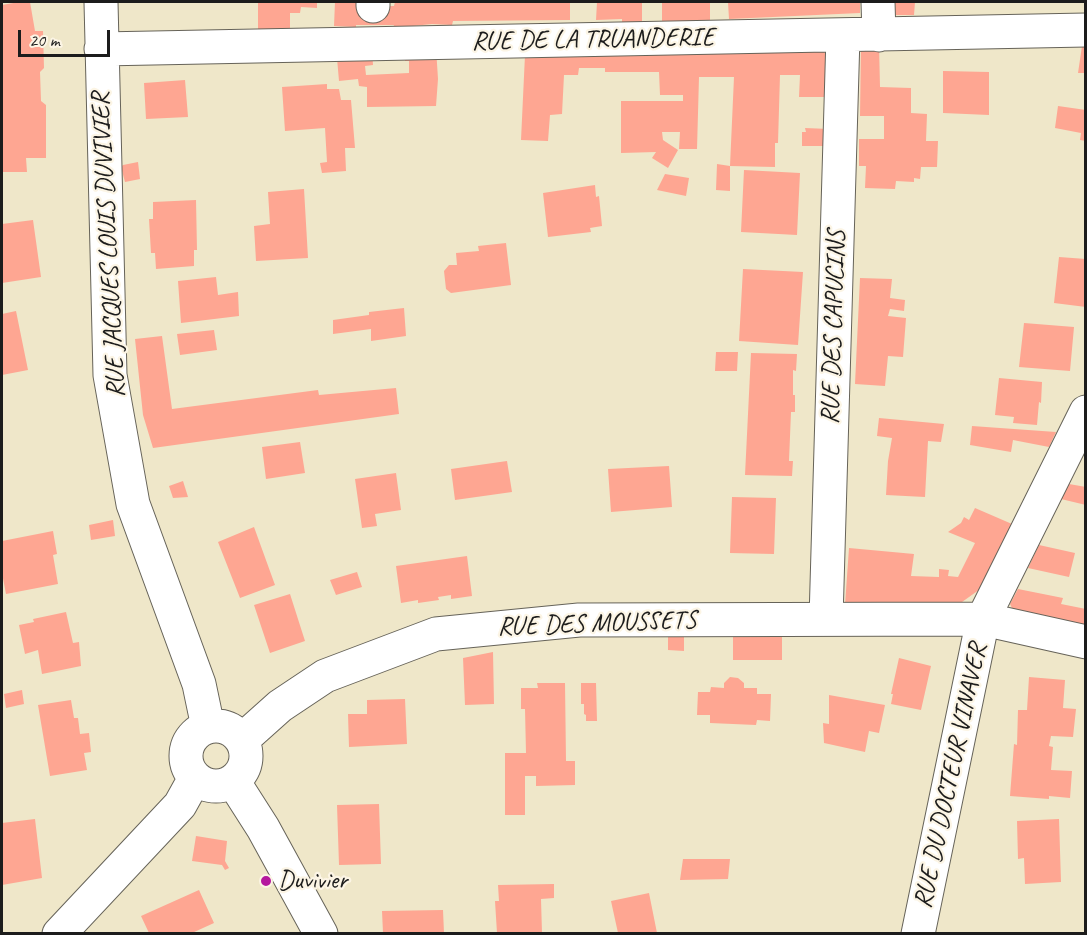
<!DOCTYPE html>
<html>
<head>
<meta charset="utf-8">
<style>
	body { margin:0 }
	#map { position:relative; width:1087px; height:935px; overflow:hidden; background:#efe7c9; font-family:Caveat,sans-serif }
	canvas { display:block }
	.frame { position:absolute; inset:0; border:3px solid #1c1c1c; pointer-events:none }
	.scale { position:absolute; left:18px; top:30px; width:92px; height:27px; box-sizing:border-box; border:3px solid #1c1c1c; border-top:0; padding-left:8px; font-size:18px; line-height:21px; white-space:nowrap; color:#1c1c1c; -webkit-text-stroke:4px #fcf5e5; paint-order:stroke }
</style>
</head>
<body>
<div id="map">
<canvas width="1087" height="935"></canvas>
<div class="frame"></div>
<div class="scale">20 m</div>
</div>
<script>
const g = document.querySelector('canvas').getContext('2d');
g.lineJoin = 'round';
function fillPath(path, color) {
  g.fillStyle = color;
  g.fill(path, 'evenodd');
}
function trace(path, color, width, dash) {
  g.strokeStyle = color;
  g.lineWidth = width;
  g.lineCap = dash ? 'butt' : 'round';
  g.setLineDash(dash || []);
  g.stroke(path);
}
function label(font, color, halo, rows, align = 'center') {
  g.font = font + ' Caveat,sans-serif';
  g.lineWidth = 4.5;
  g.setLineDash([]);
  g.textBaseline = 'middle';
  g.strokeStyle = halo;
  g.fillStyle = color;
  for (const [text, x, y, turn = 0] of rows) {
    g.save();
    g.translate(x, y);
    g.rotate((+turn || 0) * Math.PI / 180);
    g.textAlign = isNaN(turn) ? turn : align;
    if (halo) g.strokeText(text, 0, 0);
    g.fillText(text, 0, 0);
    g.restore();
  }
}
const building = new Path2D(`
	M19,2h11l5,29h8l1,37 -4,4 1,29 5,4v53h-20l1,14h-25v-167z
	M258,2h59v6l-16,-1 -1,6h-10v23l-32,1z
	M335,2h22v5l37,-1 1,-4h175v18l-117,1 -1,4 -20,-1 -39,4 1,-3h-38v2l-22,-1z
	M597,2h45v27l-20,1v-11l-26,1z
	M662,2h48v26l-48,1z
	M728,2h132v11l-131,6z
	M890,2h25l-1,13h-24z
	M861,44h18l1,43 31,1v25l16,1 -1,27h12l-1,26h-16l-1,12 -6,-1v4l-18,-1 -1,8 -30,-1 1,-22h-7v-27h25v-23h-24z
	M1082,46h4v27h-8z
	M436,48l2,31 -2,27 -69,1v-20l-8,-1 -1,-7 -19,2 -2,-23 35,-8 1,15 -8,1 1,9 43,-2v-12h-4l-1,-12z
	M734,48l90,4 11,11 -3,34h-33l1,-22h-20l-2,68h-3v24l-45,-1 4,-89h-35l-2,72h-18l1,-17h-18l1,8 15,10 -10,18 -16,-10 4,-6 -35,1v-52h62v-6h-23l-1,-23h-54v-4h-26l-1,7h-14l-2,39 -12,1 -2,26 -27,-1 4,-85z
	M943,71l46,1v43l-46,-2z
	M185,80l3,37 -42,2 -2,-36z
	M327,84v5h12l2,11h10l4,48h-10l1,23 -24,2 -2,-10 7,-1 -2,-34 -40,3 -3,-44z
	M1058,106l28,4v31l-6,-1 1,-7 -26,-5z
	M805,128l24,1v17h-27v-14h4z
	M138,162l2,17 -15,3 -4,-15 2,-2z
	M717,164l13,2v25l-14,-1z
	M744,170l56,3 -3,62 -56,-3z
	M665,174l24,4 -3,18 -29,-6z
	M595,185l1,12 3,-1 3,30 -12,2 1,4 -43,5 -5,-44z
	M304,189l4,69 -52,3 -2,-35 16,-2 -2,-32z
	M196,200l1,50h-3v16l-38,3 -1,-16h-4l-2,-34h4v-17z
	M33,220l8,57 -39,6v-59z
	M506,243l5,42 -60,8 -5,-4 -2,-18 5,-6h8l-1,-12 23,-2 -1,-5z
	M1059,257l27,2v48l-32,-4z
	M743,269l60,3 -5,73 -59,-4z
	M216,277l2,18 20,-3 1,24 -58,7 -3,-42z
	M860,278l32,1 -2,19 15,2 -1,11 -14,-2 -2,7 18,2 -3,39 -15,-1 -3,30 -30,-2z
	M404,308l2,28 -35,5v-12l-38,5v-14l36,-5v-3z
	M16,311l12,59 -26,5v-61z
	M1024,323l50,4 -4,44 -51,-4z
	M214,330l3,20 -37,5 -3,-21z
	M162,336l10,73 146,-19 1,5 77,-7 3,26 -246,34 -10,-33 -8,-76z
	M716,352h22l-1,19h-22z
	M751,353l46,1 -1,17 -3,-1v25h2v17h-4l-2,49h4l-1,15 -47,-1z
	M999,378l43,4 -1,21 -2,-1 -2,23 -24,-2 1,-6 -19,-2z
	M879,418l65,6 -3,18 -13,-1 -3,56 -39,-2 2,-34 4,-23 -15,-2z
	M972,426l84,6 -7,15 -36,-7 -2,12 -41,-7z
	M300,442l5,31 -39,6 -4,-32z
	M507,461l5,31 -57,8 -4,-31z
	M669,466l3,41 -61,5 -3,-43z
	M396,473l5,37 -26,4 2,12 -15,2 -7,-49z
	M183,481l5,16 -15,1 -4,-12z
	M1069,484l17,3v18l-25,-6z
	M732,497l44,1 -2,56 -44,-1z
	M975,508l37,16 -29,63 -21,15 -117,3 4,-57 65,6 -3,22 28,1v-8l10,1 -1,6 10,1 17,-34 -27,-11 13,-9 3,-6 5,3z
	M113,520l2,16 -24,4 -2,-15z
	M254,527l21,58 -35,13 -22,-56z
	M53,531l4,23 -4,1 5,29 -52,10 -4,-21v-32z
	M1039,545l36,8 -6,24 -41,-9z
	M467,556l5,40 -21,3v-4l-13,2 1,3 -21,3v-3l-17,3 -5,-37z
	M357,572l5,15 -26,8 -6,-15z
	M1018,589l45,9 -2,6 25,5v20l-70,-13 -6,-12z
	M290,594l15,47 -35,12 -16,-48z
	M66,612l7,31 6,-1 2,24 -39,8 -4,-24 -13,4 -6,-29 15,-3 -1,-3z
	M668,636h16v15l-16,-1z
	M733,636l49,1v23h-49z
	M493,652l1,52 -29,1 -2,-47z
	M899,658l32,8 -10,44 -30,-6 2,-10h-2z
	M730,677l8,1 6,5v5h13v6h14l-1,27 -13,-1 -1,5 -46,-2v-8h-13l1,-23h12l1,-5 13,1v-5z
	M1029,677l36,3 -2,28 13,1 -3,28 -22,-1 -2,10 4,1 -2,23 21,1 -2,27 -21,-2v3l-39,-3 4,-52 3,1 1,-35h9z
	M537,683h28l1,78h9v24l-39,1v-10h-11v39h-20v-62h21l-1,-44h-4v-21h17z
	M581,683h15l1,38h-11v-6l-2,-1v-10h-3z
	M22,690l2,14 -18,4 -2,-14z
	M829,695l56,10 -6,28 -10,-2 -4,21 -41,-9 -1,-20 6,1z
	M405,699l2,45 -58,3 -1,-33h19v-14z
	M71,700l3,18h4l2,16 9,-1 2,19 -7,1 3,17 -37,6 -12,-71z
	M379,804l2,60 -42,1 -2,-60z
	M35,819l7,59 -40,7v-62z
	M1059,819l2,63 -36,2 -1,-26 -6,1 -1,-38z
	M196,836l31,5 -2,20 4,7 -4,2 -3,-5 -30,-4z
	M683,859h47l-2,20 -48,1z
	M554,884v14l-13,1 1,34h-45l-2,-32h4l-1,-16z
	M199,890l15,33 -22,10h-43l-8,-17z
	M649,893l8,40h-39l-7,-32z
	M443,910l1,23h-61l-1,-22z`);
const minor = new Path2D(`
	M101,2l9,373 23,129 66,180 9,43
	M878,2l1,33
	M373,6v-4
	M101,49l985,-19
	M826,619l17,-583
	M186 756a30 30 0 1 1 60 0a30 30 0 1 1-60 0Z
	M242,740l38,-34 45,-30 111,-42 143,-14 404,-1 103,23
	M233,781l30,47 58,106
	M59,934l121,-129 15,-27
	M918,934l65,-315 103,-207`);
const markers = [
	[266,881,6,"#b5179e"]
];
const streetNames = [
	["RUE DE LA TRUANDERIE",593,40,-1],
	["RUE JACQUES LOUIS DUVIVIER",109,245,-93],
	["RUE DES CAPUCINS",834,327,-88],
	["RUE DES MOUSSETS",597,624,-2],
	["RUE DU DOCTEUR VINAVER",951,776,-78]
];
const poiNames = [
	["Duvivier",278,881]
];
fillPath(building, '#fea692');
trace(minor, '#666359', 35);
trace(minor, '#fff', 33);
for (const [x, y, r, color] of markers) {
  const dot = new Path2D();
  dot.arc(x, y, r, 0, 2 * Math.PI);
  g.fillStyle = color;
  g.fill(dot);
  trace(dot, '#fcf5e5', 2);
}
label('26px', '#1c1c1c', '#fcf5e5', streetNames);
label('26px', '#1c1c1c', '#fcf5e5', poiNames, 'left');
</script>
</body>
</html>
